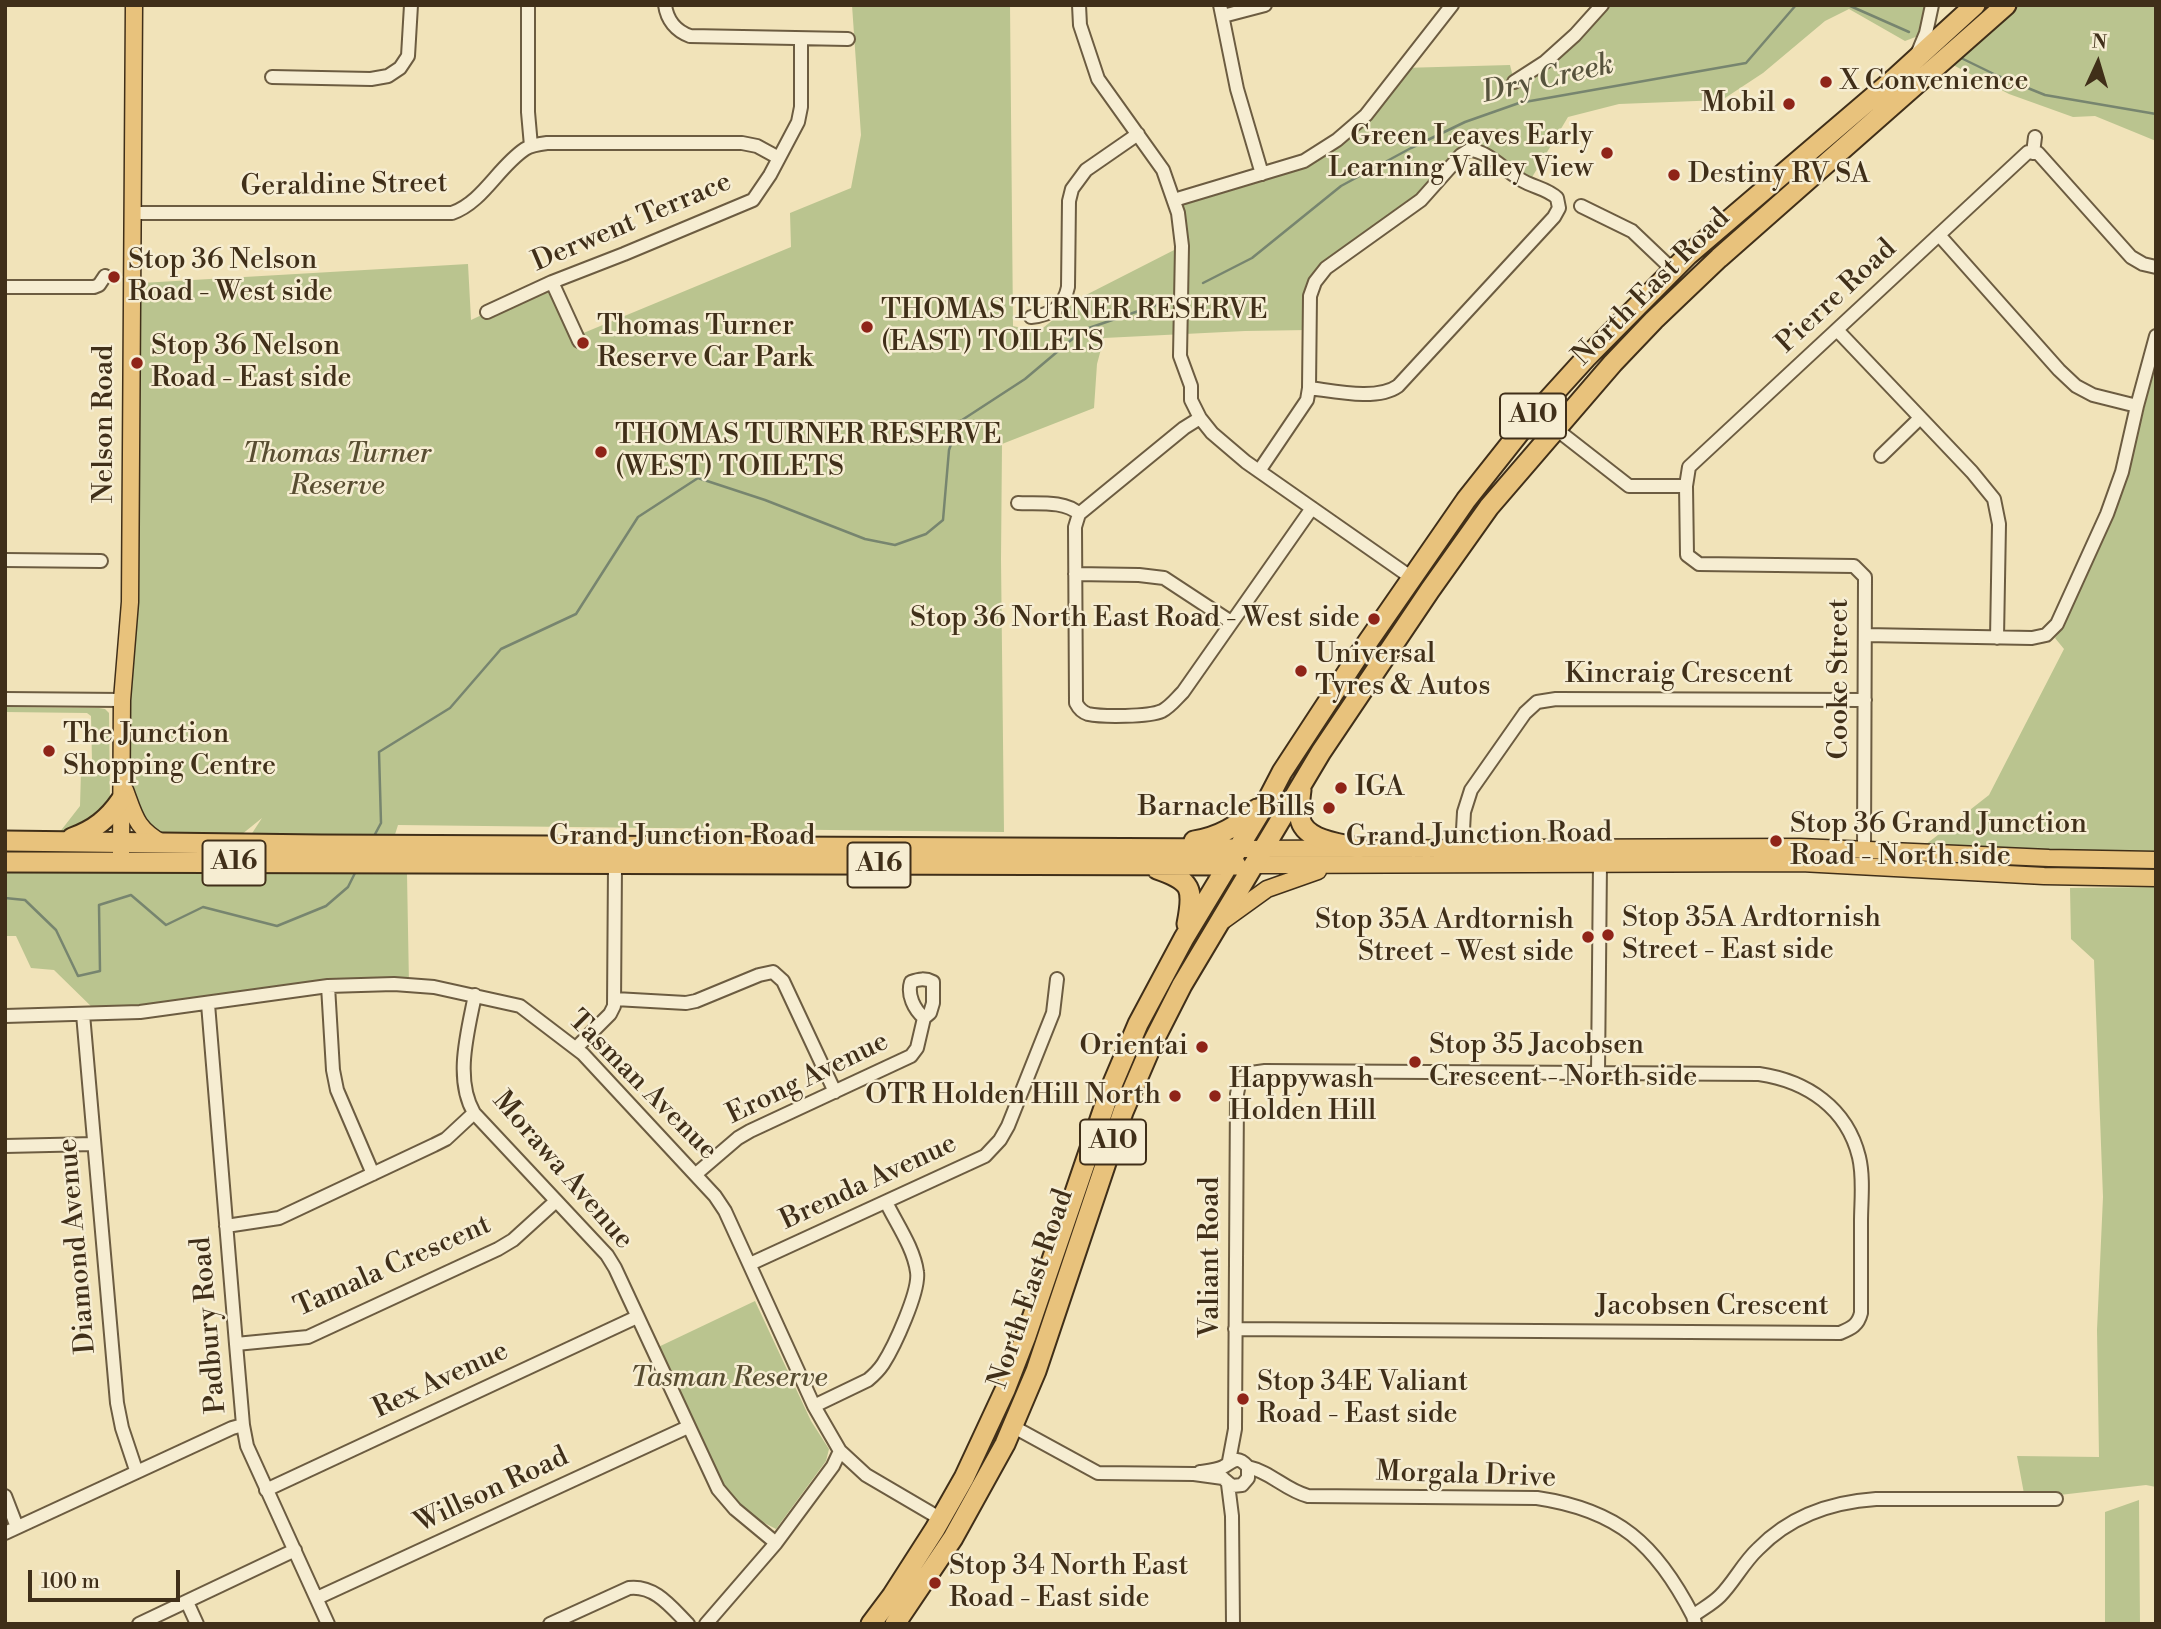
<!DOCTYPE html>
<html>
<head>
<meta charset="utf-8">
<style>
	body { margin:0 }
	#map { position:relative; width:2161px; height:1629px; overflow:hidden; background:#f1e3b9; font-family:"Libre Bodoni",serif }
	canvas { display:block }
	.frame { position:absolute; inset:0; border:7px solid #402f19; pointer-events:none }
	.north { position:absolute; left:2063px; top:28px; width:70px; height:70px; -webkit-text-stroke:5px #f6edd2; paint-order:stroke; rotate:4deg; font-size:19px; font-weight:700; line-height:28px; text-align:center; color:#402f19 }
	.north::after { content:''; display:block; margin:auto; width:24px; height:32px; background:#402f19; clip-path:polygon(50% 0,100% 100%,50% 72%,0 100%) }
	.scale { position:absolute; left:28px; top:1570px; width:152px; height:32px; box-sizing:border-box; border:4px solid #402f19; border-top:0; padding-left:9px; font-size:21px; line-height:24px; white-space:nowrap; color:#402f19; -webkit-text-stroke:5px #f6edd2; paint-order:stroke }
</style>
</head>
<body>
<div id="map">
<canvas width="2161" height="1629"></canvas>
<div class="frame"></div>
<div class="north">N</div>
<div class="scale">100 m</div>
</div>
<script>
const g = document.querySelector('canvas').getContext('2d');
g.lineJoin = 'round';
function fillPath(path, color) {
  g.fillStyle = color;
  g.fill(path, 'evenodd');
}
function trace(path, color, width, dash) {
  g.strokeStyle = color;
  g.lineWidth = width;
  g.lineCap = dash ? 'butt' : 'round';
  g.setLineDash(dash || []);
  g.stroke(path);
}
function label(font, color, halo, rows, align = 'center') {
  g.font = font + ' "Libre Bodoni",serif';
  g.lineWidth = 5;
  g.setLineDash([]);
  g.textBaseline = 'middle';
  g.strokeStyle = halo;
  g.fillStyle = color;
  for (const [text, x, y, turn = 0] of rows) {
    g.save();
    g.translate(x, y);
    g.rotate((+turn || 0) * Math.PI / 180);
    g.textAlign = isNaN(turn) ? turn : align;
    if (halo) g.strokeText(text, 0, 0);
    g.fillText(text, 0, 0);
    g.restore();
  }
}
const green = new Path2D(`
	M852,5h158l3,321 25,6 42,-34 102,-52 -8,-46 117,-35 46,-25 65,-72 108,-3 4,16 88,-76h330l-6,28 -21,8 -56,-32 -24,12 -62,52 -41,27 -103,4 -51,13 -40,67 -54,-35 -41,38 -112,86 -13,57 -63,1 -141,7 -7,26 -3,44 -92,36 -1,115 3,273 -606,-7 -6,19h-147l17,-26 -21,17h-83c-9,-8 -19,-17 -22,-29 -3,-11 1,-18 -7,-28l12,-495 327,-19 3,56 81,-38 29,52 210,-87 -1,-34 61,-25 10,-53z
	M2019,5h137v136l-61,-25 -22,1 -64,-23 -56,-29z
	M2156,362v491l-236,-4 69,-54 75,-146 -9,-11 8,-11 61,-138z
	M5,707l94,1 6,1 4,4 1,88 -23,28 -28,4 21,-27 1,-35 11,-10 -1,-45 -4,-3 -82,-1z
	M5,872l402,2 2,111 -81,1 -229,28 -45,-44 -23,-2 -15,-32h-11z
	M2156,887v600l-10,-2 -121,14 -8,-43 82,1 -2,-127 6,-133 -9,-237 -23,-21 -1,-51z
	M755,1301l56,120 18,28 -3,12 -50,68 -29,-15 -29,-25 -66,-139z
	M2139,1500l1,124h-35v-112z`);
const stream = new Path2D(`
	M1848,5l61,27
	M1959,57l39,19 47,19 111,19
	M1203,283l49,-25 89,-72 70,-38 54,-26 54,-19 227,-40 50,-58
	M373,838l8,-15 -2,-71 71,-44 51,-59 75,-35 62,-97 60,-39 67,22 100,39 30,6 31,-11 17,-14 6,-70 10,-28 66,-43 58,-49 82,-28
	M5,898l20,2 31,30 22,46 22,-5 -1,-66 32,-10 35,30 37,-18 74,19 49,-20 22,-19 9,-18`);
const minor = new Path2D(`
	M528,5v107l3,34
	M665,5c2,15 11,26 25,31l158,3
	M1079,5l1,20 18,54 65,91 15,43 4,33 -2,110 11,30v14l9,18 12,15 34,29 166,116
	M1220,5l17,84 25,85
	M1223,16l42,-11
	M1918,52l8,-19 6,-28
	M272,77l99,2 17,-3 12,-8 8,-12 3,-51
	M1514,82l31,-20 30,-27 27,-30
	M2033,153l2,-16
	M1174,200l130,-39 33,-21 29,-25 86,-110
	M1581,206l51,25 41,39
	M133,213h319c31,-11 46,-46 73,-64 6,-4 14,-5 22,-6h195l15,3 22,12
	M1939,235l120,135 17,16 17,9 44,11
	M552,282l27,59
	M5,287h89l5,-2 6,-9
	M487,312l65,-30 72,-28 129,-54 17,-25 28,-53 3,-15v-68
	M1031,317c20,-2 33,-10 37,-30l1,-86 3,-12 14,-19 52,-36
	M1837,330l135,142 22,27 5,25 -2,114
	M1556,429l73,57h57l1,69 12,9 155,2 11,11 -1,273
	M1881,456l39,-38
	M1259,471l48,-71 2,-12 1,-92 5,-14 11,-14 95,-68 40,-45 8,-5c20,0 39,25 58,33 11,5 22,7 30,15l2,10 -5,9 -156,169c-21,15 -64,5 -89,2
	M1686,486l3,-19 339,-315 10,1 93,104 12,7 13,3
	M1018,503c18,1 47,-3 61,11l105,-86 16,-10
	M1079,514l-4,13 1,176c3,6 6,9 12,11 14,3 61,3 74,-3 8,-4 14,-12 21,-19l129,-184
	M5,560l96,1
	M1075,574l64,1 25,3 67,44
	M1865,635l167,3 14,-3 11,-11 50,-110 15,-42 15,-66 19,-70
	M5,699l117,1
	M1462,848l2,-36 7,-22 54,-77 12,-11 19,-3 309,1
	M328,986l5,84 4,20 36,84
	M475,995c-7,36 -21,84 -1,118l133,142 8,13 103,221 17,20 41,34
	M615,999l71,4 10,-2 63,-26 14,-3 10,9 52,111
	M208,1004l28,340 7,81 4,21 81,178
	M83,1014l34,389 5,25 14,42
	M5,1016l135,-4 188,-26 66,-2 40,3 86,19 63,48 132,142 10,15 89,195 26,45 26,24 75,44
	M576,1048l34,-34 4,-8 1,-141
	M1598,1073l2,-210
	M5,1146l89,-2
	M696,1174l42,-36 12,-7 161,-75 6,-8 7,-30 6,-5 3,-10v-21c-8,-4 -14,-3 -22,0 -4,13 3,27 13,36
	M226,1226l53,-8 155,-73 12,-6 28,-26
	M750,1264l235,-108 15,-16 8,-14 45,-113 4,-34
	M236,1344l72,-7 190,-88 15,-9 43,-39
	M814,1406l54,-26c6,-5 11,-10 15,-16 11,-17 37,-73 34,-92 -3,-24 -21,-49 -31,-70
	M1012,1426l86,47 96,1 29,4
	M1229,1461l6,-32 2,-335 3,-15 11,-6 14,-2 494,3c48,7 88,34 100,83 5,21 2,44 2,65 0,30 0,60 0,91 -3,12 -9,15 -21,20l-605,-4
	M1248,1467c23,5 37,23 60,29l229,2c81,12 119,46 156,118
	M1200,1472c7,-1 17,-2 23,-5 11,-6 14,-12 25,0v11l-6,7 -10,1 -7,-6
	M1228,1484l4,32 1,108
	M266,1490l371,-173
	M5,1496l12,31
	M5,1533l227,-105 11,-3
	M317,1598l371,-171
	M187,1602l10,22
	M1695,1623l-2,-7c9,-7 19,-12 27,-20 14,-14 23,-33 38,-47 32,-33 73,-47 118,-50h180
	M139,1624l156,-74
	M550,1624l79,-36c26,-3 42,19 59,36
	M706,1624l70,-81 57,-77 7,-15`);
const major = new Path2D(`
	M125,790c10,27 11,38 37,53
	M1238,849l562,-2 249,11 107,2
	M121,853l1,-153 8,-98 4,-597
	M1253,865l548,-2 243,13 112,2
	M1224,920l43,-31 51,-18`);
const highway = new Path2D(`
	M1301,790c-1,9 -3,19 -1,28 4,23 40,25 58,30
	M72,838c22,-8 36,-19 49,-38
	M5,841l316,4 917,4
	M1194,841c25,-4 43,-15 63,-32
	M5,862l1231,3
	M1157,869c35,12 37,19 30,55
	M871,1624l21,-28 43,-67 29,-51 41,-88 21,-54 84,-246 28,-66 46,-86 84,-139 14,-27 76,-116 108,-156 61,-77 59,-65 102,-103 206,-176 81,-74
	M895,1624l58,-86 52,-94 31,-73 87,-259 30,-70 29,-57 139,-233 109,-162 59,-83 124,-144 41,-43 65,-62 287,-253`);
const markers = [
	[1826,82,7,"#8f2418"],
	[1789,104,7,"#8f2418"],
	[1607,153,7,"#8f2418"],
	[1674,175,7,"#8f2418"],
	[114,277,7,"#8f2418"],
	[867,327,7,"#8f2418"],
	[583,343,7,"#8f2418"],
	[137,363,7,"#8f2418"],
	[601,452,7,"#8f2418"],
	[1374,619,7,"#8f2418"],
	[1301,671,7,"#8f2418"],
	[49,751,7,"#8f2418"],
	[1341,788,7,"#8f2418"],
	[1329,808,7,"#8f2418"],
	[1776,841,7,"#8f2418"],
	[1608,935,7,"#8f2418"],
	[1588,937,7,"#8f2418"],
	[1202,1047,7,"#8f2418"],
	[1415,1062,7,"#8f2418"],
	[1175,1096,7,"#8f2418"],
	[1215,1096,7,"#8f2418"],
	[1243,1399,7,"#8f2418"],
	[935,1583,7,"#8f2418"]
];
const shields = [
	[1533,416,66],
	[234,863,63],
	[879,865,63],
	[1113,1142,66]
];
const shieldNames = [
	["A10",1533,416],
	["A16",234,863],
	["A16",879,865],
	["A10",1113,1142]
];
const poiNames = [
	["X Convenience",1840,82],
	["Mobil",1775,104,"right"],
	["Green Leaves Early",1593,137,"right"],
	["Learning Valley View",1593,169,"right"],
	["Destiny RV SA",1688,175],
	["Stop 36 Nelson",128,261],
	["Road - West side",128,293],
	["THOMAS TURNER RESERVE",881,311],
	["(EAST) TOILETS",881,343],
	["Thomas Turner",597,327],
	["Reserve Car Park",597,359],
	["Stop 36 Nelson",151,347],
	["Road - East side",151,379],
	["THOMAS TURNER RESERVE",615,436],
	["(WEST) TOILETS",615,468],
	["Stop 36 North East Road - West side",1360,619,"right"],
	["Universal",1315,655],
	["Tyres & Autos",1315,687],
	["The Junction",63,735],
	["Shopping Centre",63,767],
	["IGA",1355,788],
	["Barnacle Bills",1315,808,"right"],
	["Stop 36 Grand Junction",1790,825],
	["Road - North side",1790,857],
	["Stop 35A Ardtornish",1622,919],
	["Street - East side",1622,951],
	["Stop 35A Ardtornish",1574,921,"right"],
	["Street - West side",1574,953,"right"],
	["Stop 35 Jacobsen",1429,1046],
	["Crescent - North side",1429,1078],
	["Orientai",1188,1047,"right"],
	["Happywash",1229,1080],
	["Holden Hill",1229,1112],
	["OTR Holden Hill North",1161,1096,"right"],
	["Stop 34E Valiant",1257,1383],
	["Road - East side",1257,1415],
	["Stop 34 North East",949,1567],
	["Road - East side",949,1599]
];
const streetNames = [
	["Geraldine Street",344,186,-1],
	["Derwent Terrace",632,223,-23],
	["North East Road",1652,288,-45],
	["Pierre Road",1837,297,-43],
	["Nelson Road",105,424,-90],
	["Kincraig Crescent",1679,675],
	["Cooke Street",1840,679,-90],
	["Grand Junction Road",1479,836,-1],
	["Grand Junction Road",682,837],
	["Erong Avenue",808,1079,-26],
	["Tasman Avenue",642,1086,45],
	["Morawa Avenue",562,1171,49],
	["Brenda Avenue",869,1183,-25],
	["Diamond Avenue",78,1246,-95],
	["Valiant Road",1211,1257,-90],
	["Tamala Crescent",393,1267,-24],
	["North East Road",1032,1289,-71],
	["Jacobsen Crescent",1712,1307],
	["Padbury Road",210,1325,-95],
	["Rex Avenue",441,1381,-25],
	["Morgala Drive",1466,1476,2],
	["Willson Road",492,1491,-25]
];
const parkNames = [
	["Thomas Turner",337,455],
	["Reserve",337,487],
	["Tasman Reserve",729,1379]
];
const waterNames = [
	["Dry Creek",1548,80,-13]
];
fillPath(green, '#bac48f');
trace(stream, '#77856f', 2.5);
trace(minor, '#6c5c41', 16);
trace(major, '#402f19', 19);
trace(highway, '#402f19', 23);
trace(minor, '#f6edd2', 12);
trace(major, '#e8c27c', 16);
trace(highway, '#e8c27c', 19);
for (const [x, y, r, color] of markers) {
  const dot = new Path2D();
  dot.arc(x, y, r, 0, 2 * Math.PI);
  g.fillStyle = color;
  g.fill(dot);
  trace(dot, '#f6edd2', 2.5);
}
for (const [x, y, w] of shields) {
  const box = new Path2D();
  box.roundRect(x - w / 2, y - 22.5, w, 45, 5);
  g.fillStyle = '#f6edd2';
  g.fill(box);
  trace(box, '#402f19', 2);
}
label('bold 26px', '#402f19', null, shieldNames);
label('28px', '#402f19', '#f6edd2', poiNames, 'left');
label('28px', '#402f19', '#f6edd2', streetNames);
label('italic 28px', '#584d31', '#f6edd2', parkNames);
label('italic 30px', '#57533d', '#f6edd2', waterNames);
</script>
</body>
</html>
